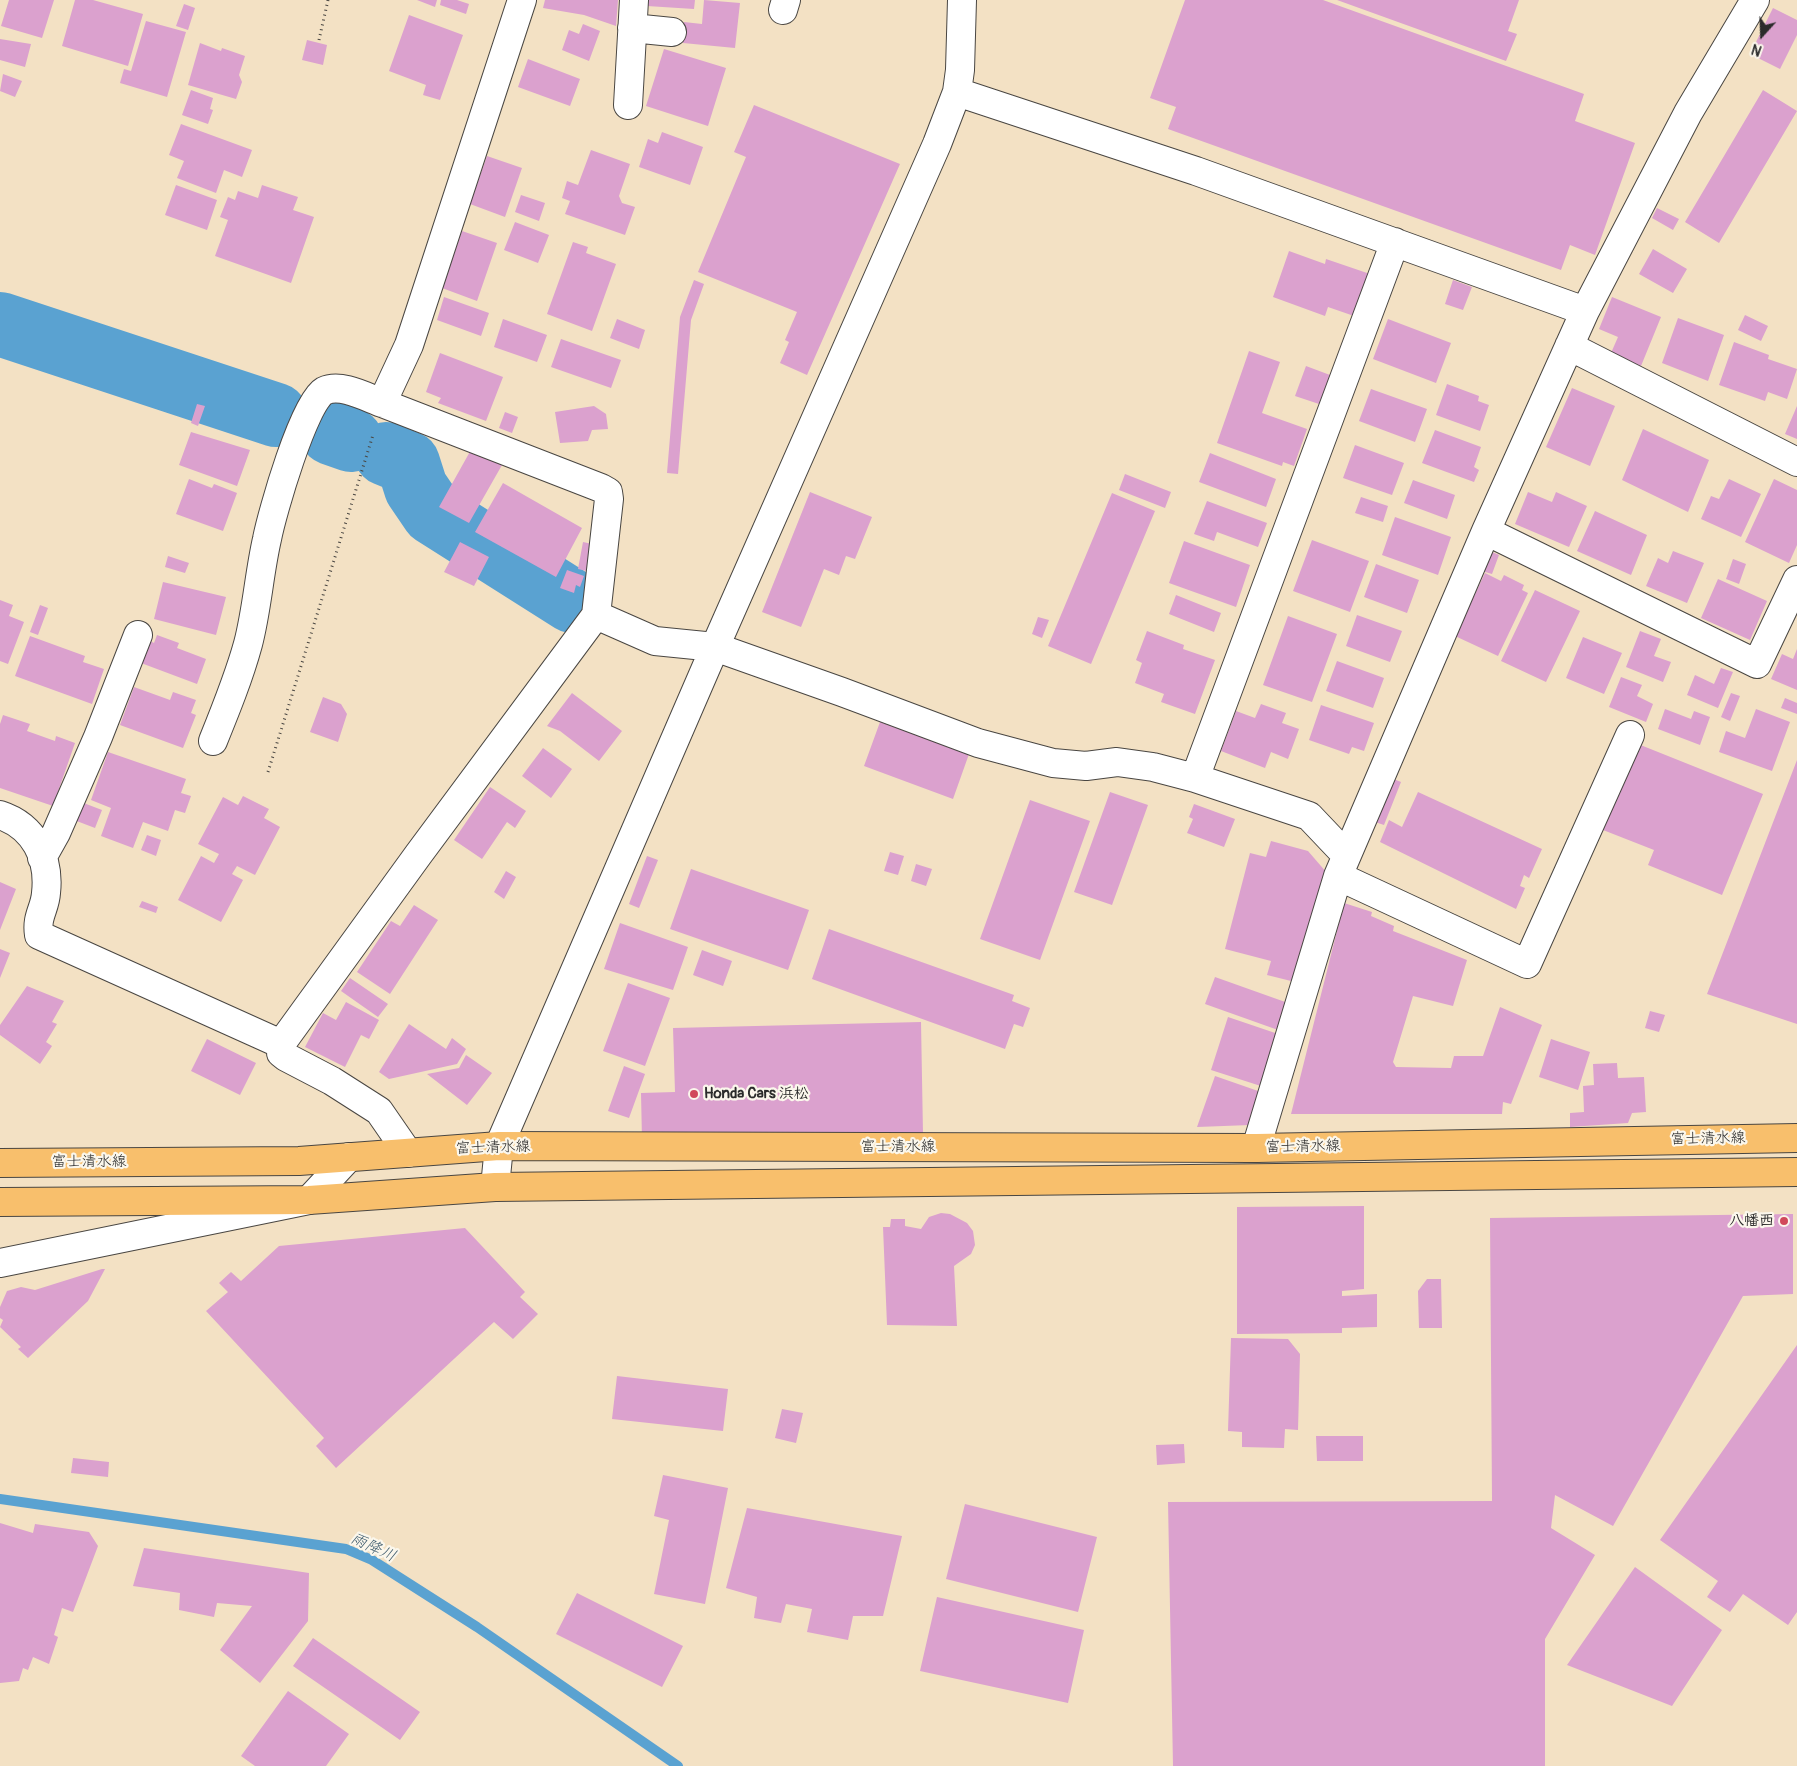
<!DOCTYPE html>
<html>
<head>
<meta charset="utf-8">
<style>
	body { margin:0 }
	#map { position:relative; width:1797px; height:1766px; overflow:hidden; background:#f3e1c4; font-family:Pangolin,sans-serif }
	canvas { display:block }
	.north { position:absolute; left:1737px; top:10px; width:50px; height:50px; -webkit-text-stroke:4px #fbf7ec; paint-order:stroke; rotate:200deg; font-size:14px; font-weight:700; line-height:20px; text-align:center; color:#2b2b2b }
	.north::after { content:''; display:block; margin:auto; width:18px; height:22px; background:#2b2b2b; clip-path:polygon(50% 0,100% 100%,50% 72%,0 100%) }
</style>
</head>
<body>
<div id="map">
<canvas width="1797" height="1766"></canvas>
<div class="north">N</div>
</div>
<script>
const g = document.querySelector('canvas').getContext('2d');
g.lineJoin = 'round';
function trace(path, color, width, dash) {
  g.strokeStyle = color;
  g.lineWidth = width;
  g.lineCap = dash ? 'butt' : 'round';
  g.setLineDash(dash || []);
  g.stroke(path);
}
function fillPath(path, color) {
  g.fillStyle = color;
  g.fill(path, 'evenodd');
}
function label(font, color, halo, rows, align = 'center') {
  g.font = font + ' Pangolin,"Klee One",sans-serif';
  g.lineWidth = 4.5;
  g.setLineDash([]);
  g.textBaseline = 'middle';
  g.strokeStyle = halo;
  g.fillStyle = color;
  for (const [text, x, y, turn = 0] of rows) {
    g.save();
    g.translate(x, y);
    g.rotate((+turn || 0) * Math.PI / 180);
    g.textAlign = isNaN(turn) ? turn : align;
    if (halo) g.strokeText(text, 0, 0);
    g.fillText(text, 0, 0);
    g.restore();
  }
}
const stream = new Path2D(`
	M0,1499l346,50 26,11 105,67 201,139`);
const river = new Path2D(`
	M0,324l276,91
	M331,433l20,7
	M386,454l22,9 8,25 17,25 139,88`);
const building = new Path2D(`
	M9,0h45l-12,38 -41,-12z
	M75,0h18l50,14 -15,52 -66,-20z
	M417,0h20l-2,7z
	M441,0h16l12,4 -3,10 -26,-9z
	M545,0h73l-2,26 -32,-11 -41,-7z
	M647,0h48l-1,9 -47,-3z
	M704,0l36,3 -5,45 -52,-5 1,-21 18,2z
	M1185,0h138l261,94 -9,27 60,22 -40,112 -25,-10 -9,25 -393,-141 8,-22 -26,-9z
	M1337,0h182l-11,31 9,3 -11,27z
	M184,4l11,4 -7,22 -12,-4z
	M1773,8l24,12v15l-17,34 -30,-15z
	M409,15l54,20 -23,65 -17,-5 3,-10 -37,-14z
	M146,21l40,11 -19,65 -47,-14 4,-14 7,2z
	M583,24l17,7 -11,30 -27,-11 7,-20 10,4z
	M0,39l31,5 -6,23 -25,-7z
	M307,40l20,5 -4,20 -21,-5z
	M200,43l21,8 1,-3 23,8 -6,19 3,7 -6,17 -48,-14z
	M664,49l62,19 -18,58 -62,-20z
	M528,59l52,20 -10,27 -52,-19z
	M3,74l19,7 -7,16 -15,-6z
	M191,90l22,8 -3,11 3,1 -5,14 -26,-9z
	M1763,90l34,21 -78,132 -34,-21z
	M754,105l146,59 -93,211 -27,-12 9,-21 -4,-2 12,-28 -99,-40 48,-115 -12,-5z
	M181,124l71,26 -10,27 -18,-7 -8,23 -39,-15 7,-17 -15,-6z
	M662,132l41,15 -13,38 -51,-18 9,-28 10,4z
	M591,150l39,14 -11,32 3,7 13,4 -10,28 -60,-21 5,-13 -8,-3 5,-17 11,4z
	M487,156l35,12 -17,49 -35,-13z
	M176,185l41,15 -10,30 -42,-15z
	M262,185l36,12 -5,13 21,7 -23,66 -76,-27 13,-36 -8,-3 8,-20 7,3 3,-9 20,7z
	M521,195l24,8 -6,18 -24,-9z
	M1657,208l22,11 -6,11 -21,-12z
	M515,222l34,13 -11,28 -34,-13z
	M462,231l35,12 -20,58 -35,-13z
	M573,242l15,5 -2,6 30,11 -24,67 -45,-17z
	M1653,249l34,20 -14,24 -34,-19z
	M1289,251l36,13 1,-5 44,15 -16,42 -26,-9 -3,9 -52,-19z
	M694,280l10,4 -13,36 -13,154 -11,-1 13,-156z
	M1453,280l19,7 -9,23 -18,-6z
	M444,297l45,16 -8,23 -44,-16z
	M1612,297l49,20 -20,49 -30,-13 7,-16 -19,-8z
	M1745,315l23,11 -7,15 -23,-11z
	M1678,318l46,17 -16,46 -46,-18z
	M503,319l44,16 -10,27 -43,-15z
	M617,319l28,11 -6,19 -29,-11z
	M1388,319l63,24 -15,40 -63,-24z
	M561,339l60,21 -10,28 -60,-21z
	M1734,342l35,13 -1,4 29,10 -10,30 -19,-7 -3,9 -46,-16z
	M1249,351l31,11 -18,51 45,16 -13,37 -11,-4 -1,4 -65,-23z
	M440,353l63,24 -17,44 -48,-18 3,-5 -15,-6z
	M1306,366l24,9 -11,29 -24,-8z
	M1447,384l32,12 -1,5 11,4 -9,26 -44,-16z
	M1572,388l43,18 -25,60 -44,-19z
	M1371,389l56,20 -12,33 -56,-21z
	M197,404l8,2 -7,20 -7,-3z
	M594,406l12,8 2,15 -16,1 -4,11 -28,2 -5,-31z
	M1797,406v33l-12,-5z
	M505,412l13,5 -6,16 -13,-5z
	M1643,429l66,31 -21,52 -66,-32z
	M1435,430l46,17 -7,20 5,3 -5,12 -52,-19z
	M191,432l59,18 -13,36 -58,-21z
	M1355,445l49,18 -12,32 -49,-17z
	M472,448l30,17 -33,58 -30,-16z
	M1210,453l66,26 -10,28 -67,-25z
	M1125,474l46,18 -6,16 -46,-18z
	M189,479l23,9 2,-4 23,9 -14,38 -47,-17z
	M1729,479l32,15 -20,43 -40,-18 10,-23 8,3z
	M1774,479l23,11v55l-8,18 -44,-21z
	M1413,480l42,15 -8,24 -43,-16z
	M503,483l79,45 -26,49 -81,-45z
	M810,492l62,25 -17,42 -9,-3 -7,19 -15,-6 -23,58 -39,-15z
	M1528,492l24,10 4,-10 31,14 -18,41 -54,-23z
	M1112,493l43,18 -64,153 -43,-18z
	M1361,497l27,9 -5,16 -28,-9z
	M1207,501l60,22 -9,24 -41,-15 -3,9 -20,-7z
	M1595,511l52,24 -16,40 -54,-24z
	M1395,517l56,20 -13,38 -56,-20z
	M1312,540l57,21 -19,51 -57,-21z
	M1184,541l66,24 -14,42 -67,-24z
	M460,542l29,15 -15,29 -30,-14z
	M583,542l9,2 -5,27 -9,-2z
	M1490,551l9,4 -7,19 -10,-3z
	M1673,551l31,12 -17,40 -41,-17 12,-28 10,5z
	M168,556l21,7 -4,10 -20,-6z
	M1733,559l13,5 -7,20 -13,-5z
	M1376,564l43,16 -12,33 -43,-16z
	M567,570l17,6 -4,11 -4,-2 -2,8 -14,-5z
	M1485,573l16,8 3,-6 20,10 -2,5 6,3 -30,63 -43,-20z
	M1718,579l49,22 -17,39 -49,-22z
	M163,582l63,15 -10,38 -62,-16z
	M1535,590l45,21 -34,71 -45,-21z
	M1176,595l45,18 -7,19 -45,-18z
	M0,600l13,5 -4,11 15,6 -16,42 -8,-3z
	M40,605l8,3 -10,27 -8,-3z
	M1357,615l45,16 -12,31 -44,-16z
	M1288,616l49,18 -25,68 -49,-17z
	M1038,617l11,3 -7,18 -10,-4z
	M1147,631l37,14 -1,4 32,11 -20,54 -34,-12 3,-8 -29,-11 7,-20 -6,-3z
	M1640,631l21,8 -7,17 17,6 -8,20 -37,-15z
	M157,635l22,8 -2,5 29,11 -9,25 -56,-21 9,-22 4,2z
	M30,636l55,20 -2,6 21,7 -12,35 -77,-28z
	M1583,637l39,16 -18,41 -38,-16z
	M1797,649v41l-26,-11 11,-25 11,5z
	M1337,661l47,17 -11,30 -47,-17z
	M1721,668l12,4 -15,36 -31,-13 8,-20 19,9z
	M1621,677l21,8 -5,11 16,8 -7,18 -37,-15z
	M134,687l36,13 3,-8 23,8 -5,13 5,2 -13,33 -63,-23z
	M572,693l50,38 -23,30 -39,-30 -13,-5z
	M1731,693l9,3 -10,25 -9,-4z
	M323,697l18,7 6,10 -9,28 -28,-10z
	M1785,698l12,5v11l-16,-6z
	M1261,704l25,9 -4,10 17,6 -11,30 -17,-7 -6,16 -44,-17 15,-40 19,7z
	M1321,705l53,18 -10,28 -12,-4 -3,7 -40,-14z
	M1665,709l26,10 3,-8 16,6 -10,28 -42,-16z
	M1756,709l34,13 -18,49 -53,-19 7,-21 19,7z
	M3,715l27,9 -3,7 28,10 1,-5 19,7 -22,63 -53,-18v-64z
	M880,722l89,32 -16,45 -89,-33z
	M1638,744l125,50 -41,101 -74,-30 6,-15 -51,-20z
	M543,748l29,21 -21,29 -29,-22z
	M108,752l78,27 -5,14 10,3 -6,17 -10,-3 -7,21 -25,-9 -10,26 -32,-12 10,-28 -20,-8z
	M1797,760v264l-90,-30z
	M1391,778l10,4 -17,43 -9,-3z
	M490,787l36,24 -11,17 -8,-6 -25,37 -28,-19z
	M1110,792l38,13 -36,100 -38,-13z
	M1418,792l124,57 -13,29 -5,-3 -4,11 5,2 -9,21 -136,-67 9,-22 13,7z
	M243,796l26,13 -5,9 16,9 -25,48 -18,-9 -5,8 11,6 -22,42 -43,-22 23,-44 13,7 5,-9 -21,-10 25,-47 15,8z
	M1030,800l60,21 -50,139 -60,-21z
	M81,802l21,8 -7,18 -21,-8z
	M1194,804l41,15 -11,28 -37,-14 6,-14 -4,-2z
	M147,835l14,5 -5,16 -15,-6z
	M1271,841l37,10 19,22 -28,110 -32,-8 4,-14 -46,-12 25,-96 16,4z
	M890,852l14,4 -6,19 -14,-4z
	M647,856l11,4 -19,48 -10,-4z
	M916,864l16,5 -6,17 -15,-5z
	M691,869l118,41 -21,60 -118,-41z
	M506,871l10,6 -12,22 -10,-7z
	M0,882l16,7 -16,41z
	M142,901l16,6 -2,6 -17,-6z
	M1344,903l28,9 -1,4 23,10 -1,5 74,29 -14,46 -40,-10 -20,66 3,5 55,1 3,-12h29l17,-49 42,18 -31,79 -8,-2 -1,12h-211z
	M414,905l24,15 -48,74 -33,-22 34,-51 9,5z
	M620,923l68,24 -15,43 -69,-21z
	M829,929l185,66 -2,6 18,7 -7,19 -9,-3 -9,25 -193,-70z
	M0,949l10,4 -10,25z
	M702,950l30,11 -9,25 -30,-11z
	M1215,977l73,26 -10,27 -73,-26z
	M350,978l38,26 -10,13 -37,-26z
	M628,983l42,15 -25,68 -42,-15z
	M27,986l37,15 -12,21 5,2 -11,18 6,4 -12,18 -40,-29v-10z
	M346,1002l33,18 -10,19 -8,-4 -16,32 -40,-20 18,-34 13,7z
	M1650,1011l15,4 -6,17 -14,-4z
	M1228,1017l56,19 -17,52 -56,-18z
	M921,1022l2,112 -281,6 -1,-47 34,-1 -2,-64z
	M409,1024l37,25 6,-11 14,11 -9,15 -68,15 -10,-7z
	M207,1039l49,24 -16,32 -49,-24z
	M1551,1039l39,13 -12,38 -39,-13z
	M466,1055l26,18 -25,32 -40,-31 32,-6z
	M1617,1063l1,15 26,-1 2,35 -14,1 -4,10 -58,4v-14l14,-1 -1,-26 11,-1 -1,-21z
	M624,1066l21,8 -16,44 -21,-7z
	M1215,1076l46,16 -11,33 -53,2z
	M1364,1206v83l-22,2v5l35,-2v33l-35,1v5l-105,1v-127z
	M941,1213l9,1 17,9 6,8 2,14 -4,9 -17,12 3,60 -70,-1 -4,-98h7l1,-8h14v7l16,3 8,-12z
	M1793,1214v80l-50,2 -130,230 -58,-31 -4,33 44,27 -50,84v127h-372l-5,-264 324,-1 -2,-283z
	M465,1228l60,64 -5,5 18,17 -25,25 -19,-17 -158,146 -20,-22 8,-8 -118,-127 22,-19 -9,-9 12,-11 10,9 38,-35z
	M102,1269h3l-17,32 -60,57 -10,-9 3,-2 -21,-20 3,-7 -3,-2v-11l7,-16 14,-4 14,3z
	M1427,1279h14l1,49h-23l-1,-37z
	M1231,1338l57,1 12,15 -2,76 -13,-1 -1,19 -42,-1v-15l-14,-1z
	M1797,1345v267l-9,13 -45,-31 -13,18 -23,-15 11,-16 -58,-41z
	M617,1376l111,13 -5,42 -111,-12z
	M782,1409l21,4 -7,30 -21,-5z
	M1316,1436h47v25h-46z
	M1184,1444l1,19 -28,2 -1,-20z
	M73,1458l36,4 -1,15 -37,-4z
	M663,1475l65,13 -23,116 -51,-10 15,-74 -15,-4z
	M965,1504l132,33 -19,75 -132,-33z
	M747,1508l155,28 -19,80h-30l-5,24 -41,-8 5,-23 -26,-5 -5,19 -27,-5 3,-21 -31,-9z
	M0,1523l33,10 2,-9 54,8 9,14 -25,66 -11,-4 -8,27 4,2 -9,27 -16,-7 -5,13 -5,-2 -4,13 -19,2z
	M144,1548l165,25 -1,48 -48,62 -40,-33 32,-44 -35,-3 -3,14 -35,-7 1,-17 -47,-7z
	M1635,1567l87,63 -50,76 -105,-41z
	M577,1593l106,53 -21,41 -106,-53z
	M937,1597l147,33 -16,73 -148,-32z
	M313,1638l107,74 -20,28 -107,-74z
	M288,1691l61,43 -23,32h-71l-14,-10z`);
const path = new Path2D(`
	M319,40l9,-40
	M268,772l105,-337`);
const minor = new Path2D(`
	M783,10l3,-10
	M632,28l40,4
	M957,92l239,79 389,140
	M628,105l6,-105
	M1569,346l228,116
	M382,403l27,-58 113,-345
	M1486,531l271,133 40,-84
	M213,741c13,-32 26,-64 35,-97 9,-34 11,-70 19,-105 5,-26 37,-137 57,-148 17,-8 42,6 58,12l219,85 7,4 1,7 -13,116
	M1195,778l200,-536
	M0,815c34,11 50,43 46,78 -1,16 -10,23 -7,42l242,109
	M42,858l14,-25 42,-96 40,-102
	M1338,876l189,88 103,-229
	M1256,1148l82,-272 148,-345 99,-220 103,-198 67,-113
	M408,1153l-29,-42 -47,-30 -46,-24 -5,-4v-9l137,-189 178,-240 59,26 60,6 127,45 136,51 75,20 33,3 31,-4 36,5 42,11 114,38 37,39
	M495,1187l4,-41 216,-499 222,-503 20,-52 3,-22 2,-70
	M0,1263l309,-63 40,-43`);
const major = new Path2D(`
	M0,1163l299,-2 200,-15 757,2 541,-10
	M0,1202l309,-2 186,-13 1302,-15`);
const markers = [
	[694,1094,5,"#d1495b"],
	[1784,1221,5,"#d1495b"]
];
const poiNames = [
	["Honda Cars 浜松",704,1094],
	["八幡西",1774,1221,"right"]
];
const streetNames = [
	["富士清水線",1708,1139,-1],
	["富士清水線",898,1147],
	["富士清水線",1303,1147,-1],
	["富士清水線",493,1148,-2],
	["富士清水線",89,1162]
];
const waterNames = [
	["雨降川",373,1548,25]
];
trace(stream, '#5aa2d1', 10);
trace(river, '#5aa2d1', 64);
fillPath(building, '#dba1ce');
trace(minor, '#494642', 30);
trace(major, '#494642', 30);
trace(path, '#494642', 3, [1, 4]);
trace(minor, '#fff', 28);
trace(major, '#f8bf6c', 28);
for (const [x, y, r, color] of markers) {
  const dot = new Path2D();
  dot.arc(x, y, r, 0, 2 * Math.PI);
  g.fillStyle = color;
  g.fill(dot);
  trace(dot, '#fbf7ec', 2);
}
label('bold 15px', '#2b2b2b', '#fbf7ec', poiNames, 'left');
label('15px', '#2b2b2b', '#fbf7ec', streetNames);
label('italic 16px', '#3e5b6d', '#fbf7ec', waterNames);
</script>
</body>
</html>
